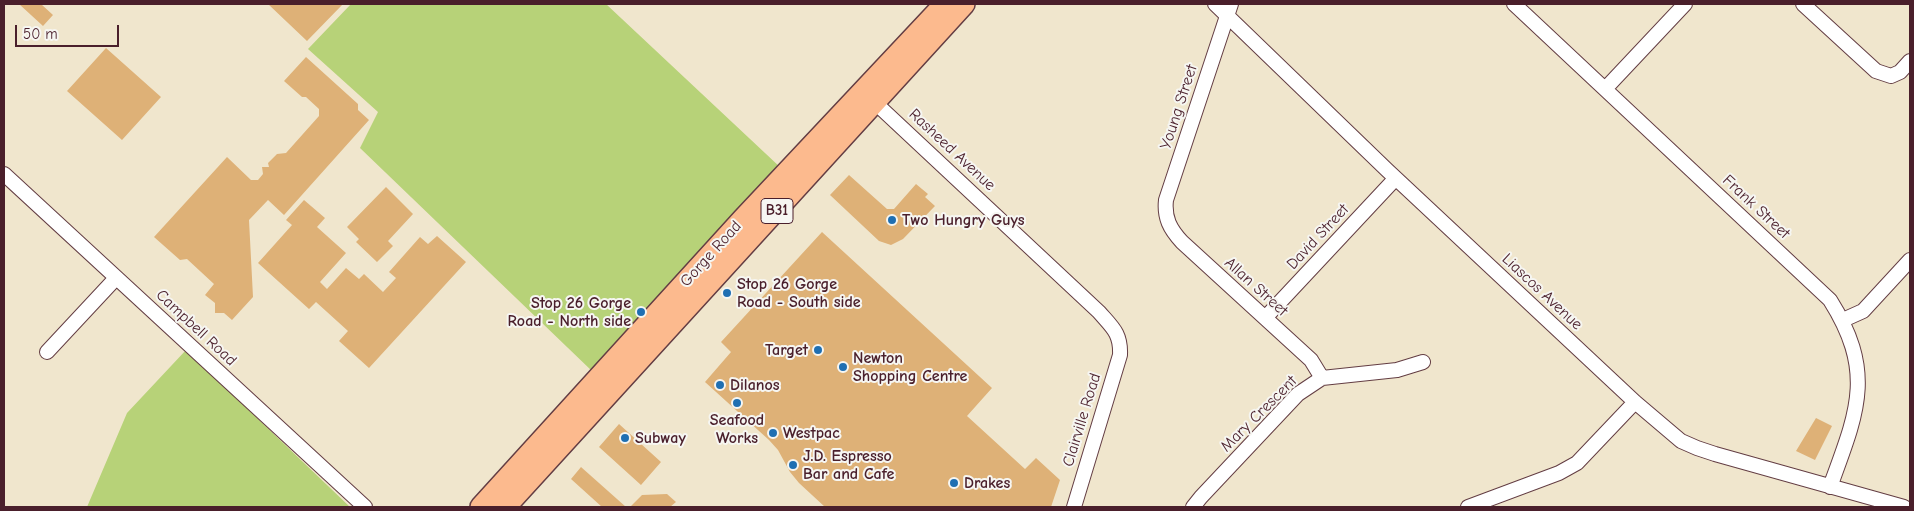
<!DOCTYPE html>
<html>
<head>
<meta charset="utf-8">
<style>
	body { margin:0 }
	#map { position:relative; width:1914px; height:511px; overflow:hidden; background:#f0e6cd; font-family:"Comic Neue",sans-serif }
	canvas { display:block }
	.frame { position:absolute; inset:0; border:5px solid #4a1f2b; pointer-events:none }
	.scale { position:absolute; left:15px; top:25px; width:104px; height:22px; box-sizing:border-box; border:2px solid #4a1f2b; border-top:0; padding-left:6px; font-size:15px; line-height:18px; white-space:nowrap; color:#4a1f2b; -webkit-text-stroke:4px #f6f6f2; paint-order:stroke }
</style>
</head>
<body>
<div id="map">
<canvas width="1914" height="511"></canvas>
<div class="frame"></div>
<div class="scale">50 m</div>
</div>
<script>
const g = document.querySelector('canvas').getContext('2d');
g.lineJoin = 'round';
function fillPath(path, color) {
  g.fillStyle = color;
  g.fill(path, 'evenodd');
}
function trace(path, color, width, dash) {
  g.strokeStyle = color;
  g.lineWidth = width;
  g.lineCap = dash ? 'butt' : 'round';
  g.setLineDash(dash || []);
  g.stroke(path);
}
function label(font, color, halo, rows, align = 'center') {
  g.font = font + ' "Comic Neue",sans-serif';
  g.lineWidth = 4;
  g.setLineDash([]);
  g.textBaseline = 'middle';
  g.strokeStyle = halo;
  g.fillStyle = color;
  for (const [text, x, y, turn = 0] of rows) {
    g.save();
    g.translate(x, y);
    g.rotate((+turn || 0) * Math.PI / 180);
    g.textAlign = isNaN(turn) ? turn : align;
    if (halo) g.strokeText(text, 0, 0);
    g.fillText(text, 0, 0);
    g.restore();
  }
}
const green = new Path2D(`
	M351,4h255l175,164 -188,204 -233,-224 18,-36 -70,-63z
	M186,350l164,157h-263l40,-94z`);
const building = new Path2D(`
	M19,4h22l12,11 -10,11z
	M268,4h75l-36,37z
	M106,48l55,49 -39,43 -55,-49z
	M306,57l52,47v6l11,10 -85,95 -16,-15 -19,20 4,77 -21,23 -8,-7h-9v-10l-10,-8 9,-11 -27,-25 -7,1 -26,-23 73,-80 24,23h7l5,-6 -1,-7h7l-1,-4 9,-9 9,-1 33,-37v-7l-13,-12h-4l-18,-16z
	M849,175l38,34h7l22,-25 12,10 -3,3 10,9 -32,33 -12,6 -12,-4 -49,-46z
	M386,187l27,27 -25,27 5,5 -16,16 -21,-20 3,-3 -12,-12z
	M304,200l21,18 -8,9 29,26 -26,29 7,7 19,-21 13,11 5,-5 19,18 13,-14 -7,-6 31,-35 8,7 9,-8 29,26 -97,106 -30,-27 9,-10 -32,-29 -7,7 -51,-46 34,-38 -6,-5z
	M822,232l170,156 -25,28 58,53 11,-11 24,22 -9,27h-226l-26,-24 -9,-11 -12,-22 -9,-10 -64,-58 26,-30 -10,-10z
	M1816,418l16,8 -17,34 -19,-9z
	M619,424l42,38 -20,23 -42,-38z
	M581,467l45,40h-24l-31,-28z
	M667,494l9,8 -6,5h-40l12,-12z`);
const minor = new Path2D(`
	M1215,4l172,166 248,232 46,39 16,7 18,6 189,53
	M1231,4l-65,196c-2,18 4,29 16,42l129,118 11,18
	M1514,4l316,296c46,73 27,113 0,187
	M1803,4l73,67 15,5 9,-4 10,-11
	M1605,89l80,-85
	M869,97l230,215c13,15 22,21 21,43l-46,152
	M4,174l361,333
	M1265,318l130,-139
	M1843,320l20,-9 47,-51
	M47,352l69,-74
	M1193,507l8,-10 97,-103 24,-16 75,-8 26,-8
	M1468,507l91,-34 18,-10 58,-61`);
const primary = new Path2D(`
	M481,507l262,-288 202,-215
	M505,507l459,-503`);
const markers = [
	[892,220,5,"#1f6fb2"],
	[727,293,5,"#1f6fb2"],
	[641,312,5,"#1f6fb2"],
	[818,350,5,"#1f6fb2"],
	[843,367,5,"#1f6fb2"],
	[720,385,5,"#1f6fb2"],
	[737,403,5,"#1f6fb2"],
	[773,433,5,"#1f6fb2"],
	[625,438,5,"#1f6fb2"],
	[793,465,5,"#1f6fb2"],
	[954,483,5,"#1f6fb2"]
];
const shields = [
	[777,211,32]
];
const shieldNames = [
	["B31",777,211]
];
const streetNames = [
	["Young Street",1179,107,-72],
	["Rasheed Avenue",952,150,43],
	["Frank Street",1756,207,43],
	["David Street",1318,237,-47],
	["Gorge Road",711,254,-48],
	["Allan Street",1256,287,42],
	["Liascos Avenue",1542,292,43],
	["Campbell Road",196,328,43],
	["Mary Crescent",1259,414,-45],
	["Clairville Road",1082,420,-73]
];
const poiNames = [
	["Two Hungry Guys",902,220],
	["Stop 26 Gorge",737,284],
	["Road - South side",737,302],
	["Stop 26 Gorge",631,303,"right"],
	["Road - North side",631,321,"right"],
	["Target",808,350,"right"],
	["Newton",853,358],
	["Shopping Centre",853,376],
	["Dilanos",730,385],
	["Seafood",737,420,"center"],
	["Works",737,438,"center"],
	["Westpac",783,433],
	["Subway",635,438],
	["J.D. Espresso",803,456],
	["Bar and Cafe",803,474],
	["Drakes",964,483]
];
fillPath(green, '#b7d278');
fillPath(building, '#deb177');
trace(minor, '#633d43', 16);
trace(primary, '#633d43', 24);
trace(minor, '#fff', 14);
trace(primary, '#fcba8e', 21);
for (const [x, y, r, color] of markers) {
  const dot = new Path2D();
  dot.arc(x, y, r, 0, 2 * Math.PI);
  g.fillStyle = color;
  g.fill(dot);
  trace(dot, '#f6f6f2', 2);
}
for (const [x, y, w] of shields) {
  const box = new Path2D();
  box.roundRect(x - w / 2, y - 12.5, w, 25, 4);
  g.fillStyle = '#f6f6f2';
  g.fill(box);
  trace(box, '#4a1f2b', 1);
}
label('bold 15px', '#4a1f2b', null, shieldNames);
label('16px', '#4a1f2b', '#f6f6f2', streetNames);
label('bold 16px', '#4a1f2b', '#f6f6f2', poiNames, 'left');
</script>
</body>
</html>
